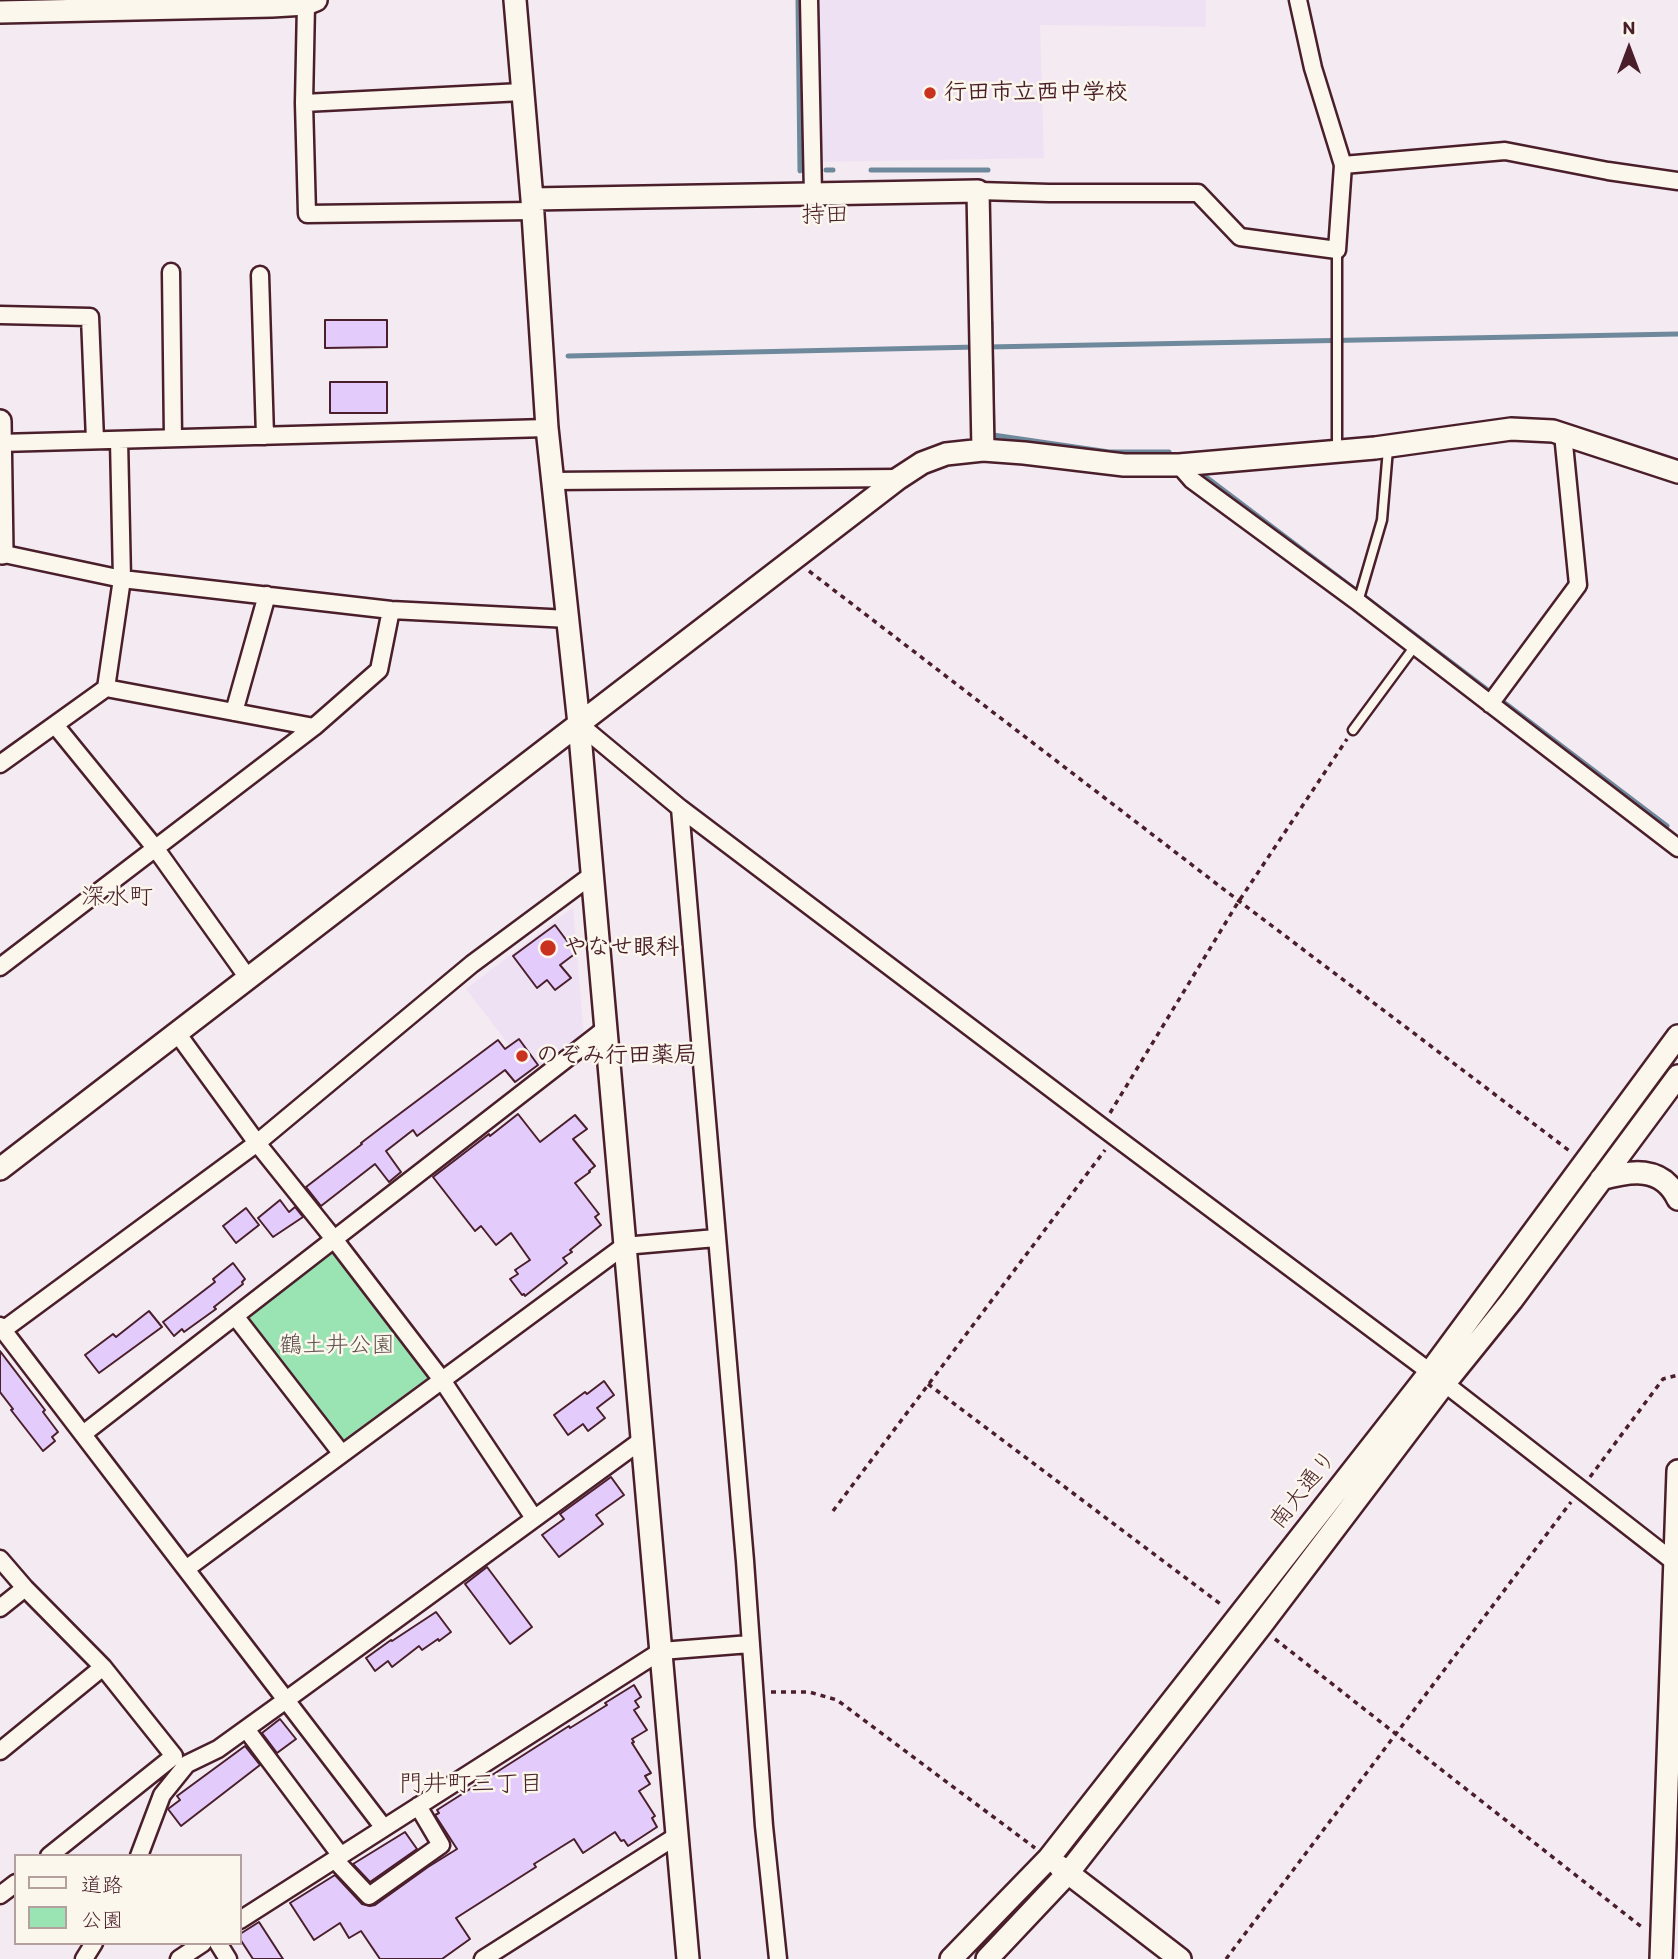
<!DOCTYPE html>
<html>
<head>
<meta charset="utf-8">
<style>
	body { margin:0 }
	#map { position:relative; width:1678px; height:1959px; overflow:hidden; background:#f4eaf1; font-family:Itim,"Klee One",sans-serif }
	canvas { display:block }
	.legend { position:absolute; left:14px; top:1854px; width:228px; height:91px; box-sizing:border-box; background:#fbf7ec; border:2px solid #b4a19f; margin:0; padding:9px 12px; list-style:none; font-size:21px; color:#4a1f2b }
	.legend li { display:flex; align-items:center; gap:14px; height:35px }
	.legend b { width:35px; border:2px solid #b4a19f }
	.north { position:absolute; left:1594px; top:14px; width:70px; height:70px; -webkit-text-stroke:5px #fbf7ec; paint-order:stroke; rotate:0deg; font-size:19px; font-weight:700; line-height:28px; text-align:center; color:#4a1f2b }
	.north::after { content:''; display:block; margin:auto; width:24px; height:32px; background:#4a1f2b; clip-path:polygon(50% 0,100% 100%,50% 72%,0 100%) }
</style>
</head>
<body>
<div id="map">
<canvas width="1678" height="1959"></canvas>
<ul class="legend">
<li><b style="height:9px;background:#fbf7ec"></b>道路</li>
<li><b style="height:19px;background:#9ae3b3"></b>公園</li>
</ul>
<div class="north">N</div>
</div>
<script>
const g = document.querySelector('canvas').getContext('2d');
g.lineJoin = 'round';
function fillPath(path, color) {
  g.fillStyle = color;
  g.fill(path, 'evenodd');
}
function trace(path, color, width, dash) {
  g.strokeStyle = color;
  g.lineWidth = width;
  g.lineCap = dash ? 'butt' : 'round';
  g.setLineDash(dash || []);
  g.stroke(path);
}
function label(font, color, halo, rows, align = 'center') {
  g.font = font + ' Itim,"Klee One",sans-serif';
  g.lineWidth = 5;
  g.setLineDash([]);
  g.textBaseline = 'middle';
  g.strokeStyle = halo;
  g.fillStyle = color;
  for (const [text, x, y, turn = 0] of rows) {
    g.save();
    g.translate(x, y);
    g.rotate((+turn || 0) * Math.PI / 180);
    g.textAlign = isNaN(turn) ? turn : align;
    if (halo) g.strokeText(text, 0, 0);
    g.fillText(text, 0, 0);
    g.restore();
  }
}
const built = new Path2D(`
	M816,0h390v27l-166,-2 4,133 -225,4z
	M573,907l11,130 -42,32 -23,-31 -10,7 -43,-56z`);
const green = new Path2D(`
	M332,1249l98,127 -89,67 -97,-126z`);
const stream = new Path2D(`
	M798,0l2,171
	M826,170h7
	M871,170h117
	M991,322l2,113 116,17h60
	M987,347l691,-13
	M568,356l409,-9
	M1206,477l151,114
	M1365,597l302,229`);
const building = new Path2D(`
	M325,320h62v27l-62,1z
	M330,382h57v31h-57z
	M555,925l21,28 -16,12 11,13 -16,12 -8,-10 -10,8 -24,-32z
	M519,1039l19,26 -23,17 -10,-12 -88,66 -4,-6 -27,21 15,21 -12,10 -14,-18 -54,42 -15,-19 56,-43 -1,-1 21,-16 116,-87 7,9z
	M518,1114l22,28 35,-27 12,14 -14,10 22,27 -6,5 1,1 -15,11 24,31 -4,3 6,8 -31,25 2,2 -9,6 4,5 -42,33 -1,-2 -2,1 -12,-16 8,-5 -3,-4 15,-10 -19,-27 -15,12 -15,-19 -6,5 -42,-54 56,-43 1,2z
	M280,1200l9,12 6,-5 8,10 -30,20 -15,-19z
	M246,1208l13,17 -23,18 -13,-17z
	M233,1263l12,16 -3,3 1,2 -29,23 2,2 -32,23 -2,-3 -8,7 -11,-14 52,-40 -2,-3z
	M149,1311l13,16 -63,46 -14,-18 28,-21 3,3z
	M0,1351l45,59 -2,2 15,20 -6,5 3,4 -12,10 -32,-41 2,-1 -13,-17z
	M604,1381l10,14 -17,13 8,10 -17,13 -5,-7 -15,11 -14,-20 31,-23 2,2z
	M611,1477l13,18 -28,20 7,9 -44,33 -17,-22 22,-16 -4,-5z
	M487,1567l45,60 -22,17 -45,-60z
	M436,1612l15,20 -12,9 -1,-2 -16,11 -3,-4 -27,21 -4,-6 -13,10 -9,-13 25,-18 1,1z
	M634,1685l7,12 -6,4 4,6 -5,3 13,20 -15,9 2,3 -2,1 19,30 -6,3 5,8 -11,7 16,25 -3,2 5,9 -29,19 -4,-6 -3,1 -6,-9 -32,21 -9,-14 -40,25 2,3 -80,51 14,21 -28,20h-62l-19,-28 -12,7 -9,-15 -26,17 -24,-37 45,-28 27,29 8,2 5,-1 53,-38 29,-18 -22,-34 4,-2 -2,-3 132,-84 1,2 37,-23 -2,-2z
	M280,1719l16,20 -19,14 -15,-20z
	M245,1746l15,19 -79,61 -13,-17 12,-9 -3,-4z
	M405,1832l12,17 -47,33 -17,-18z
	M259,1922l24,37h-30l-13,-20v-5z`);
const path = new Path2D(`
	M809,571l430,330 332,251
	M1110,1113l127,-209 110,-165
	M928,1384l295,222
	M1590,1477l73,-98 15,-4
	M833,1511l272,-361
	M1275,1639l368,289
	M771,1692h38l28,8 198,148
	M1226,1959l345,-457`);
const lane = new Path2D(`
	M1337,250v200
	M1358,602l24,-82 6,-71
	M1353,730l62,-84`);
const street = new Path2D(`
	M809,0l4,194
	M1298,0l15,68 30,97
	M306,4l-2,99 3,111 225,-3
	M304,103l218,-11
	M978,191l71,2h149l42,44 97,13 6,-85 162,-14 103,20 70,10
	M171,272l2,166
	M260,275l5,161
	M0,315l90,2 5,123
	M0,443l547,-15
	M1179,465l13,15 166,122 320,246
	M553,481l346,-3
	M0,553l122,26 269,31 178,9
	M106,688l208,39
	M1490,704l88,-119 -15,-151
	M234,712l33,-117
	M579,724l101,84 422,319 328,245 248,193
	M55,725l101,124 92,129
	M0,764l106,-76 16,-109 -3,-139
	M680,808l65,753 19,265 14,133
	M0,967l314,-240 65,-57 12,-60
	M177,1033l80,110 77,96 108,141 92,138
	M235,1316l107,138
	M0,1326l286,374 356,-260
	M3,1330l254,-187 215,-179 120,-89
	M83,1434l522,-405
	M0,1559l25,29 78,79 71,89 -125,100
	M186,1569l438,-323 92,-8
	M0,1608l25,-20
	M246,1729l95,127
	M0,1751l103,-84
	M139,1856l23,-61 25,-31 31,-15 68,-49 98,128
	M335,1860l34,36 72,-51 -23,-39
	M0,1895l16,-12
	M240,1920l421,-269 89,-7
	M218,1943l10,16
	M84,1959l10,-16
	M179,1959l24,-16
	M483,1959l195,-124`);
const secondary = new Path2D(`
	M515,0l17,199 15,229 32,296 109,1235
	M0,12l272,-6 34,-2 10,-4
	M532,199l446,-8 5,259
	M0,421l2,132
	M0,1169l899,-691 23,-15 24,-9 37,-4 41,3 100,12h55l196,-17 136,-19 42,2 125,41
	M1601,1179c29,-8 61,-14 77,20
	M1059,1866l121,93
	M951,1959l98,-101 381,-486 248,-336
	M987,1959l81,-86 192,-246 185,-244 67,-83 166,-224
	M1661,1959l17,-488`);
const markers = [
	[930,93,7,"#c8321e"],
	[548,948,9,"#c8321e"],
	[522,1056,7,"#c8321e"]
];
const poiNames = [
	["行田市立西中学校",944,93],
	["やなせ眼科",564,948],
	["のぞみ行田薬局",536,1056]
];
const parkNames = [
	["鶴土井公園",337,1346]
];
const streetNames = [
	["南大通り",1304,1490,-52]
];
const neighbourhoodNames = [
	["持田",825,216],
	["深水町",117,898],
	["門井町三丁目",471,1785]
];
fillPath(built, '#efe1f4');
fillPath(green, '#9ae3b3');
trace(stream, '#6f899c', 5);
fillPath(building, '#e3cbfc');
trace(building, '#4a1f2b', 2);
trace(lane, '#4a1f2b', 13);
trace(street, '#4a1f2b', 21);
trace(secondary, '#4a1f2b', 26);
trace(path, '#4a1f2b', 3.5, [5, 5]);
trace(lane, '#fbf7ec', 8);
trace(street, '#fbf7ec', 16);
trace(secondary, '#fbf7ec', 21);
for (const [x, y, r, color] of markers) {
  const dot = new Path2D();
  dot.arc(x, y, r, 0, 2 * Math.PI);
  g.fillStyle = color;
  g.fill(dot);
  trace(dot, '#fbf7ec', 2.5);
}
label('bold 23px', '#4a1f2b', '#fbf7ec', poiNames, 'left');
label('23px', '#5e504d', '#fbf7ec', parkNames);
label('23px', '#4a1f2b', '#fbf7ec', streetNames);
label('24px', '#4a1f2b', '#fbf7ec', neighbourhoodNames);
</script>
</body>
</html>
